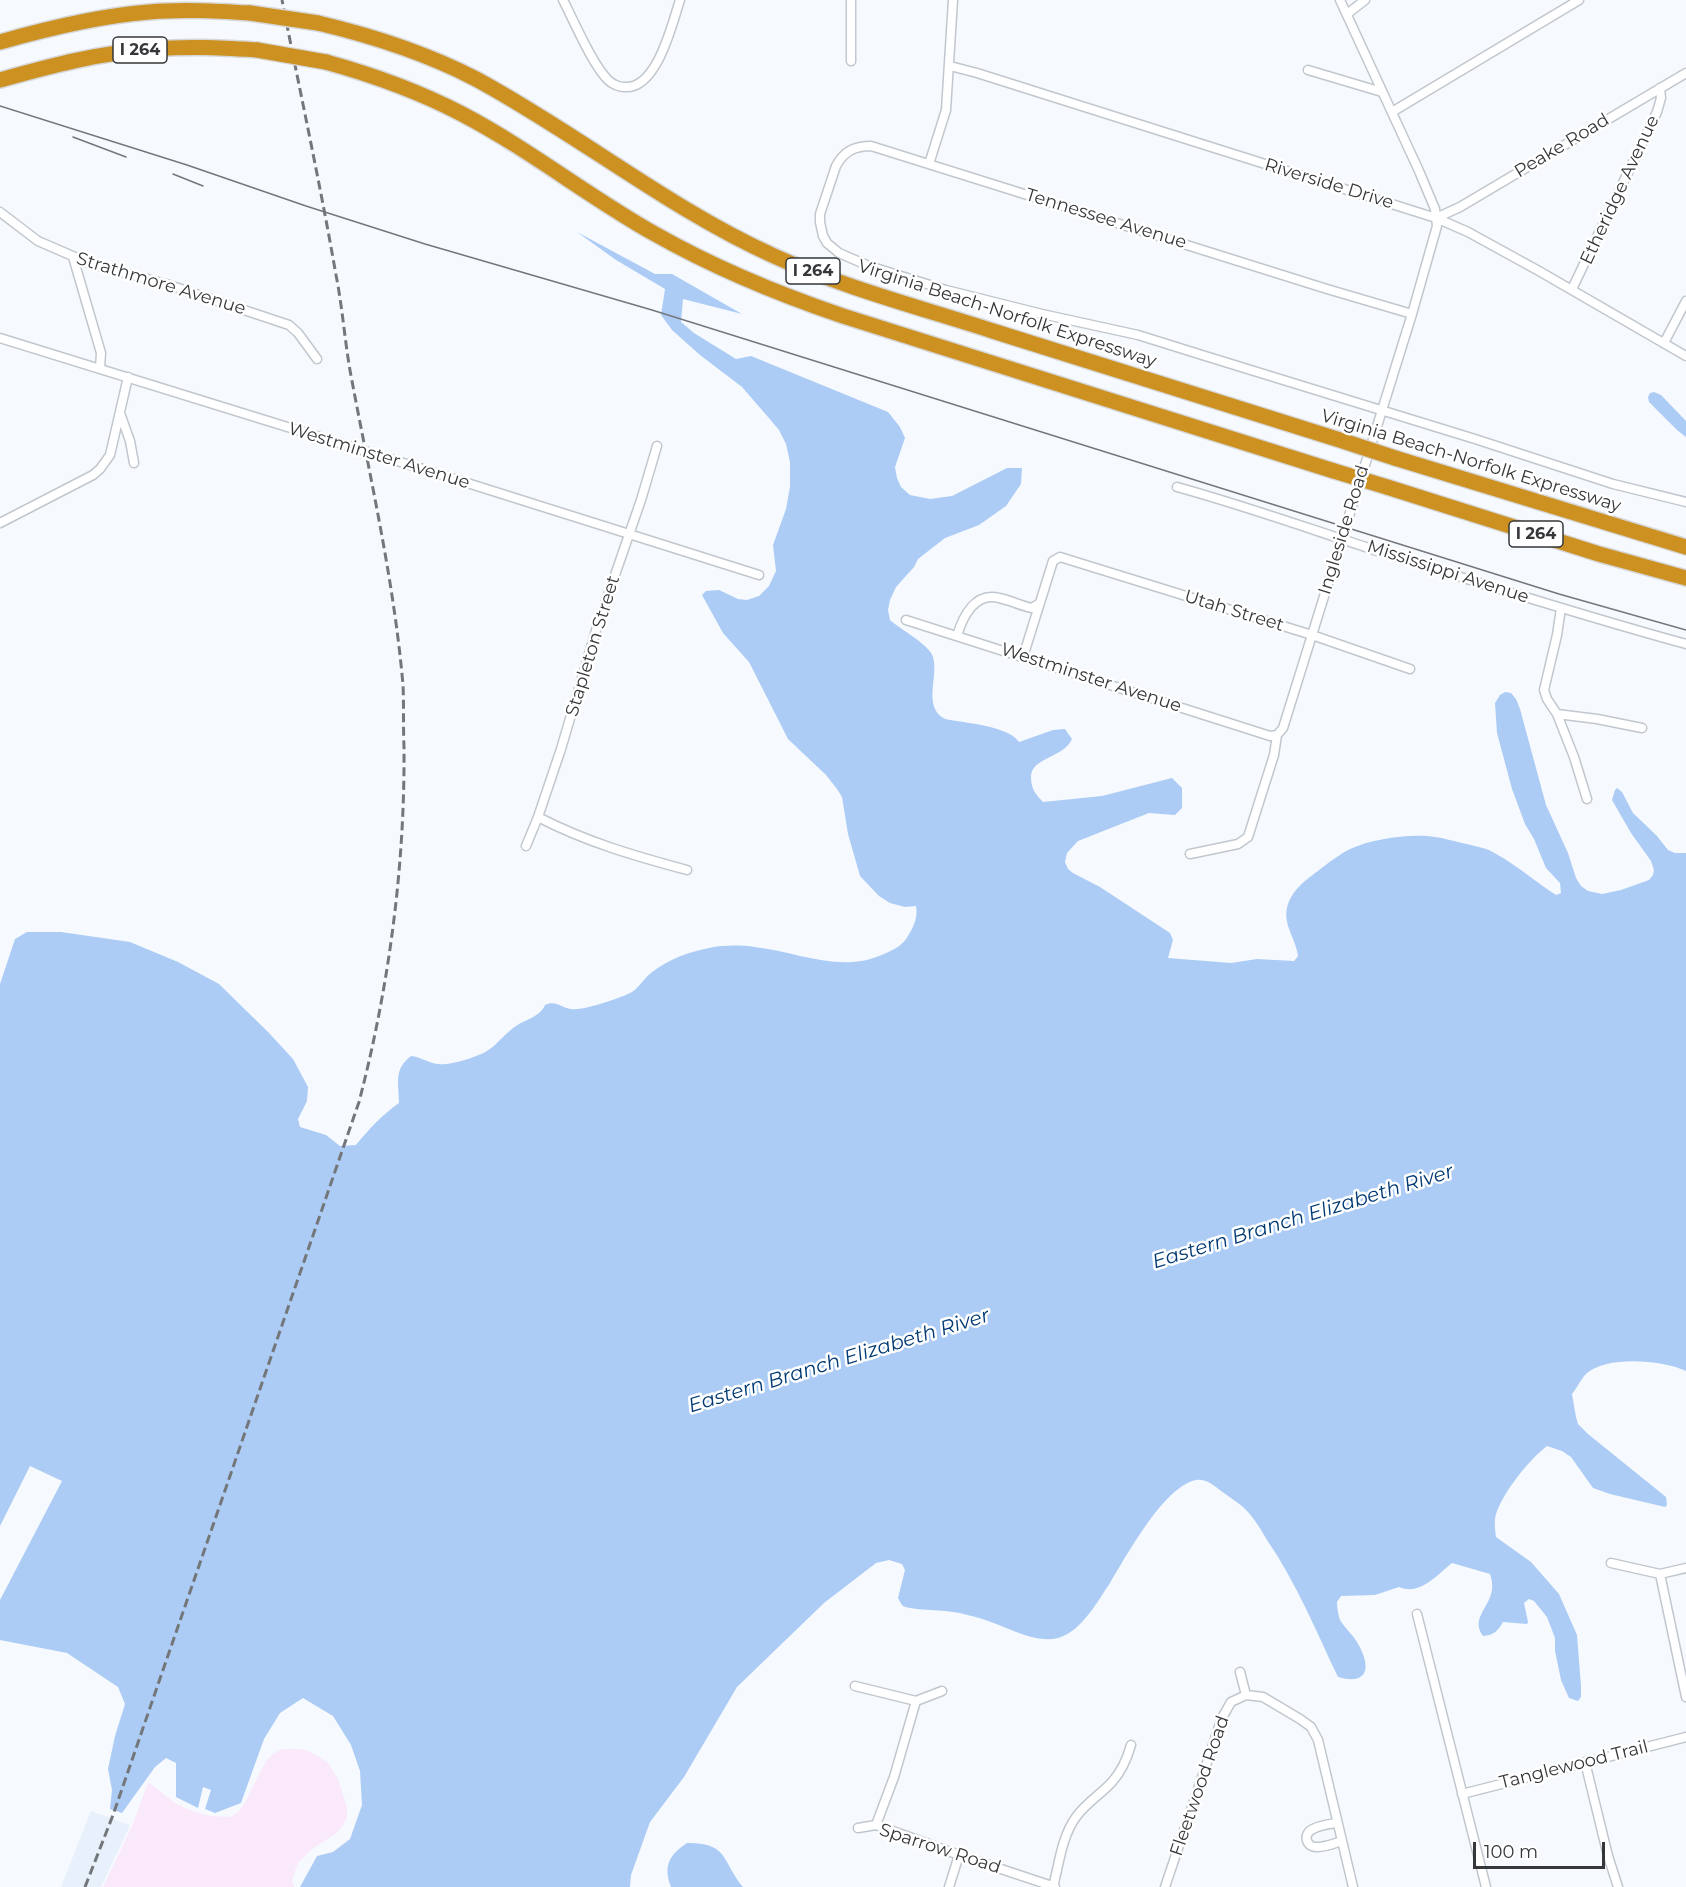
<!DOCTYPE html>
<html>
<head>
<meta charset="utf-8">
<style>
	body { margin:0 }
	#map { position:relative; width:1686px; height:1887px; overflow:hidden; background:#f6fafe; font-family:Montserrat,sans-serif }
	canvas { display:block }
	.scale { position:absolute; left:1473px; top:1842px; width:132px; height:27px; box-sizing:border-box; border:3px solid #35373a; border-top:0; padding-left:8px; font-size:18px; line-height:21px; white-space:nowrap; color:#35373a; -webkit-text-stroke:4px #fff; paint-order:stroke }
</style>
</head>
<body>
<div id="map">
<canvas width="1686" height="1887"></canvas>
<div class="scale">100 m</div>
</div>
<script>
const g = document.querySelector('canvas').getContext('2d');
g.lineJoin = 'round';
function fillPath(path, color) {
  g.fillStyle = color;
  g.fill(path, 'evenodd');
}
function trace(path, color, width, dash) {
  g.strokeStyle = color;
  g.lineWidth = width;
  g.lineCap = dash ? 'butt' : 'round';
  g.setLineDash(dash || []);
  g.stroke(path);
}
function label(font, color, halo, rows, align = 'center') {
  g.font = font + ' Montserrat,sans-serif';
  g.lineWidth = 5;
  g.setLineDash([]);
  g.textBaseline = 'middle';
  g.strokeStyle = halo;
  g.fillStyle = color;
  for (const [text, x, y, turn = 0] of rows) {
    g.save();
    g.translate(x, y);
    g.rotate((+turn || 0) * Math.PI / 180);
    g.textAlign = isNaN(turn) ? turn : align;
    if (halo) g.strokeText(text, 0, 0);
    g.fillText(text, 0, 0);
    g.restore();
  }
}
const built = new Path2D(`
	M91,1811l39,14 -29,62h-40z`);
const industrial = new Path2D(`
	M282,1749h20l9,3 17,11 10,16 9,28v10l-4,8 -6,8 -25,16 -14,14 -6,17 2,7h-191l30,-63 15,-42 27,21 17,8 19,5 19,1 8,-5 6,-8 22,-43 7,-7z`);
const water = new Path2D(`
	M577,232l78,42h17l70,40 -59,-15 -2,23 13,11 42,26 15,-3 137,56 12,15 5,11 -10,29 2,11 4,9 9,8 20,4 22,-3 55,-28h15l-1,16 -15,22 -27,19 -34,13 -27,21 -4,8 -18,20 -6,13 -2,10 2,10c10,9 40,25 43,37 6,19 -11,50 12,62 20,4 64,7 74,23l34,-12 12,-1 7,10c-8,19 -41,18 -41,38 0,11 4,17 12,25l59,-6 70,-18 10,10v20l-7,7 -26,-2 -71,28 -11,12 -2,9 3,7 5,4 27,14 70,46 3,7 -5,18 63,5 26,-4 37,2 4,-5c-2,-17 -15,-31 -11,-48 4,-19 22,-30 36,-41 8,-6 17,-13 27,-18 22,-10 61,-16 85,-12 9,1 18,4 27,6 9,2 19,4 27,7 22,11 42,28 61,41l6,4 5,-2 -1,-10 -14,-15 -12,-29 -9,-15 -13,-35 -15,-56 -2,-30 5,-8 5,-3 6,1 5,6 4,10 26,96 22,48 8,25 5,8 7,5 14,3 19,-4 28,-10 4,-5 1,-5 -3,-9 -20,-28 -19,-33 3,-10 2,-2 5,4 11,21 24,23 11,14 7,3h11v518c-23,-11 -80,-16 -100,3 -5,5 -9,14 -14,20l4,23 2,7 10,10 78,63 1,8 -2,2 -55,-13 -17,-6 -22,-31 -9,-6 -15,-5c-19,15 -43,45 -51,68 -2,7 -1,15 0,23l35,25 28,32 18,41 4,51v11l-3,4 -9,-3 -8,-18 -6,-29v-13l-8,-21 -13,-16 -5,-2 -5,4 4,19 -1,2 -24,-2c-5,9 -9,13 -20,14 -16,-22 18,-32 7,-62l-38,-11c-15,12 -32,33 -53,24l-24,8 -34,1 -4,6c0,6 1,12 3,18 4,7 11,13 15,19 15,22 18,48 -17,38 -22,-46 -42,-95 -71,-137 -7,-12 -14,-24 -24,-33 -7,-6 -15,-11 -22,-16 -9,-7 -17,-14 -29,-10 -31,11 -65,74 -82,102 -13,19 -28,48 -52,55 -25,6 -54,-13 -79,-20 -8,-2 -17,-5 -26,-6 -10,-2 -44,-2 -50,-6 -2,-2 -4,-6 -5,-8l7,-28 -3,-6 -13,-4 -13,3 -52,40 -87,84 -53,90 -34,45 -19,53 -1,12h-330l17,-31 16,-4 17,-13 12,-34 -2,-34 -9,-26 -18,-29 -30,-18 -23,15 -16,26 -23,64 -26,10 -10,-4 6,-19 -8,-3 -5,21 -22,-11v-34l-10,-5 -11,9 -33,46 -12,-4 2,-19 -4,-21 7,-33 10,-32 -7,-17 -51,-34 -67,-13v-40l62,-119 -32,-15 -30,60v-542l15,-45 12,-7h34l69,10 48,20 41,22 49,48 25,27 15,28 -1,14 -9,18 2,8 26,8 14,11 16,-1c13,-16 26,-30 43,-42 0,-20 -6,-33 12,-47 10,1 17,7 27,8 11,2 39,-7 49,-13 11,-7 18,-18 29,-25 10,-7 24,-9 29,-21 11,-5 16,3 26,4 12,2 46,-10 57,-15 10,-4 15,-15 23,-21 18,-14 37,-21 58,-25 15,-3 31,-3 46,-1 43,5 86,27 129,7 11,-5 18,-8 24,-18 6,-10 10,-19 8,-30l-11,1 -15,-4 -11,-7 -19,-20 -12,-42 -6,-37 -5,-8 -11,-14 -38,-36 -39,-77 -26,-29 -21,-38 4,-4 13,-1 19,9 9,1 12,-4 10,-10 7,-15 -3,-26 13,-36 4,-22v-25l-4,-18 -7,-14 -11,-13 -26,-30 -42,-32 -28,-25 -11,-15 4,-26 -49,-29z
	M1654,392l7,3 25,26v16l-9,-7 -28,-28 -1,-5 2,-4z
	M687,1843c42,0 34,17 56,44h-72c-8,-21 -2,-32 16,-44z`);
const street = new Path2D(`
	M563,0c11,21 29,64 45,80 4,4 11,7 16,7 33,3 48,-63 56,-87
	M1347,14l18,-14
	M851,61v-61
	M950,66l27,7 459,145 32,14 71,39 147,85
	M1308,70l74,22
	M1392,112l187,-112
	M929,164l17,-54 7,-110
	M0,212l38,29 53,23 75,20 123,41 9,8 19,26
	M1436,218l24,-11 226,-134
	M73,257l28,96 -1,15
	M1572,289l85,-177 4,-14 -1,-10
	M1412,314l-85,-25 -456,-143c-16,0 -27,5 -35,20l-16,48v8l3,14 4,7 12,10 30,13 77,24 96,24 96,21 64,20 273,84 138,45 73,18
	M0,338l423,131 336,106
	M1664,343l22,-42
	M120,413l10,28 4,22
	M1177,487c69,19 136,43 204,65 101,32 203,64 305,92
	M0,523l93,-48 7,-6 10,-14 18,-78
	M1561,608l-4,27 -13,55 3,9 10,15 17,43 13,42
	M906,620l364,116 7,-1
	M957,636c6,-20 18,-44 42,-38 11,2 22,8 33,10l8,-5
	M1023,657l30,-96 7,-4 252,78 98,34
	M1557,714l40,5 45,9
	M538,817c48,25 97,39 149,53
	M526,846l12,-29 23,-68 36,-122 44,-127 16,-54
	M1190,854l48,-10 10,-7 26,-82 3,-20 6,-7 129,-414 25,-88 -2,-17 -16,-38 -79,-171
	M1611,1563l49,11 26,-6
	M1660,1574l26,123
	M1417,1614l69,273
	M1240,1672l6,23
	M855,1686l61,15 26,-10
	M1246,1695l17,2 37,22 11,8 7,13 35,147
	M1585,1762l23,94 10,31
	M1462,1794l224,-57
	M1337,1823c-7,1 -17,2 -24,6 -11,5 -7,19 5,18 8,0 17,-4 24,-6
	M876,1825l18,-48 22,-76
	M858,1828l18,-3 83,30 96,32
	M949,1887l10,-32
	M1053,1887c6,-23 9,-51 23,-70 10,-14 25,-23 36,-35 10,-11 15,-23 19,-37
	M1165,1887l57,-169 9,-16 15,-7`);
const highway = new Path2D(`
	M318,23c55,13 108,30 158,56 102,55 192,129 298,177 71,32 148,52 222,76 116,36 231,73 347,109
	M0,42c49,-14 98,-26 149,-30 33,-3 67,-1 101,1
	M326,62c47,13 92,29 136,52 67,35 127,83 193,120 60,34 123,60 188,82l491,155
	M0,80c50,-14 102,-28 155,-31 34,-3 67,-1 102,1
	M1395,458l291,89
	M1387,487l212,67 87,24`);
const tram = new Path2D(`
	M0,106l187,59 119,41 119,38 227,66 907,284 127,36
	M73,137l53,20
	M173,174l30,12`);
const rail = new Path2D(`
	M85,1887l28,-72 246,-713c30,-115 46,-236 45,-355 -1,-21 0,-42 -1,-62 -9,-103 -32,-203 -51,-304 -7,-35 -9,-71 -16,-106 -16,-92 -36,-183 -54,-275`);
const highwayBridge = new Path2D(`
	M250,13l68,10
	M257,50l69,12
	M1343,441l52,17
	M1334,471l53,16`);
const shields = [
	[140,50,54],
	[813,271,54],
	[1536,534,54]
];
const shieldNames = [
	["I 264",140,50],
	["I 264",813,271],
	["I 264",1536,534]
];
const streetNames = [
	["Peake Road",1562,146,-31],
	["Riverside Drive",1329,184,17],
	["Etheridge Avenue",1620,190,-65],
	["Tennessee Avenue",1106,219,17],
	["Strathmore Avenue",161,284,17],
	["Virginia Beach-Norfolk Expressway",1007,314,18],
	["Westminster Avenue",379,456,17],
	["Virginia Beach-Norfolk Expressway",1471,461,17],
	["Ingleside Road",1344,530,-73],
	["Mississippi Avenue",1448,572,18],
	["Utah Street",1234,611,17],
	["Stapleton Street",593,646,-73],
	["Westminster Avenue",1091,678,18],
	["Tanglewood Trail",1574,1765,-14],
	["Fleetwood Road",1200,1786,-71],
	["Sparrow Road",940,1849,18]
];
const waterNames = [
	["Eastern Branch Elizabeth River",1303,1217,-17],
	["Eastern Branch Elizabeth River",839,1361,-17]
];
fillPath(built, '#e7f0fb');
fillPath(industrial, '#fae9fb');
fillPath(water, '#acccf5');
trace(street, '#c1c7ce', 11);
trace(highway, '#d7d7d8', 18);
trace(street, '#fff', 8);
trace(highway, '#cc9121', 15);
trace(tram, '#74777a', 1.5);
trace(rail, '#74777a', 3, [9, 4.5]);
trace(highwayBridge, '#d7d7d8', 18, []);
trace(highwayBridge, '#cc9121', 15);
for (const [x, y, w] of shields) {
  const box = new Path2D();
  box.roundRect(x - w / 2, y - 13, w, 26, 4.5);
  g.fillStyle = '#fff';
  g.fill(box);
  trace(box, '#35373a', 1.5);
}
label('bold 16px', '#35373a', null, shieldNames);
label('18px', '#35373a', '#fff', streetNames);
label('italic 20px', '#013a74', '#fff', waterNames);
</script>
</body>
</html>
